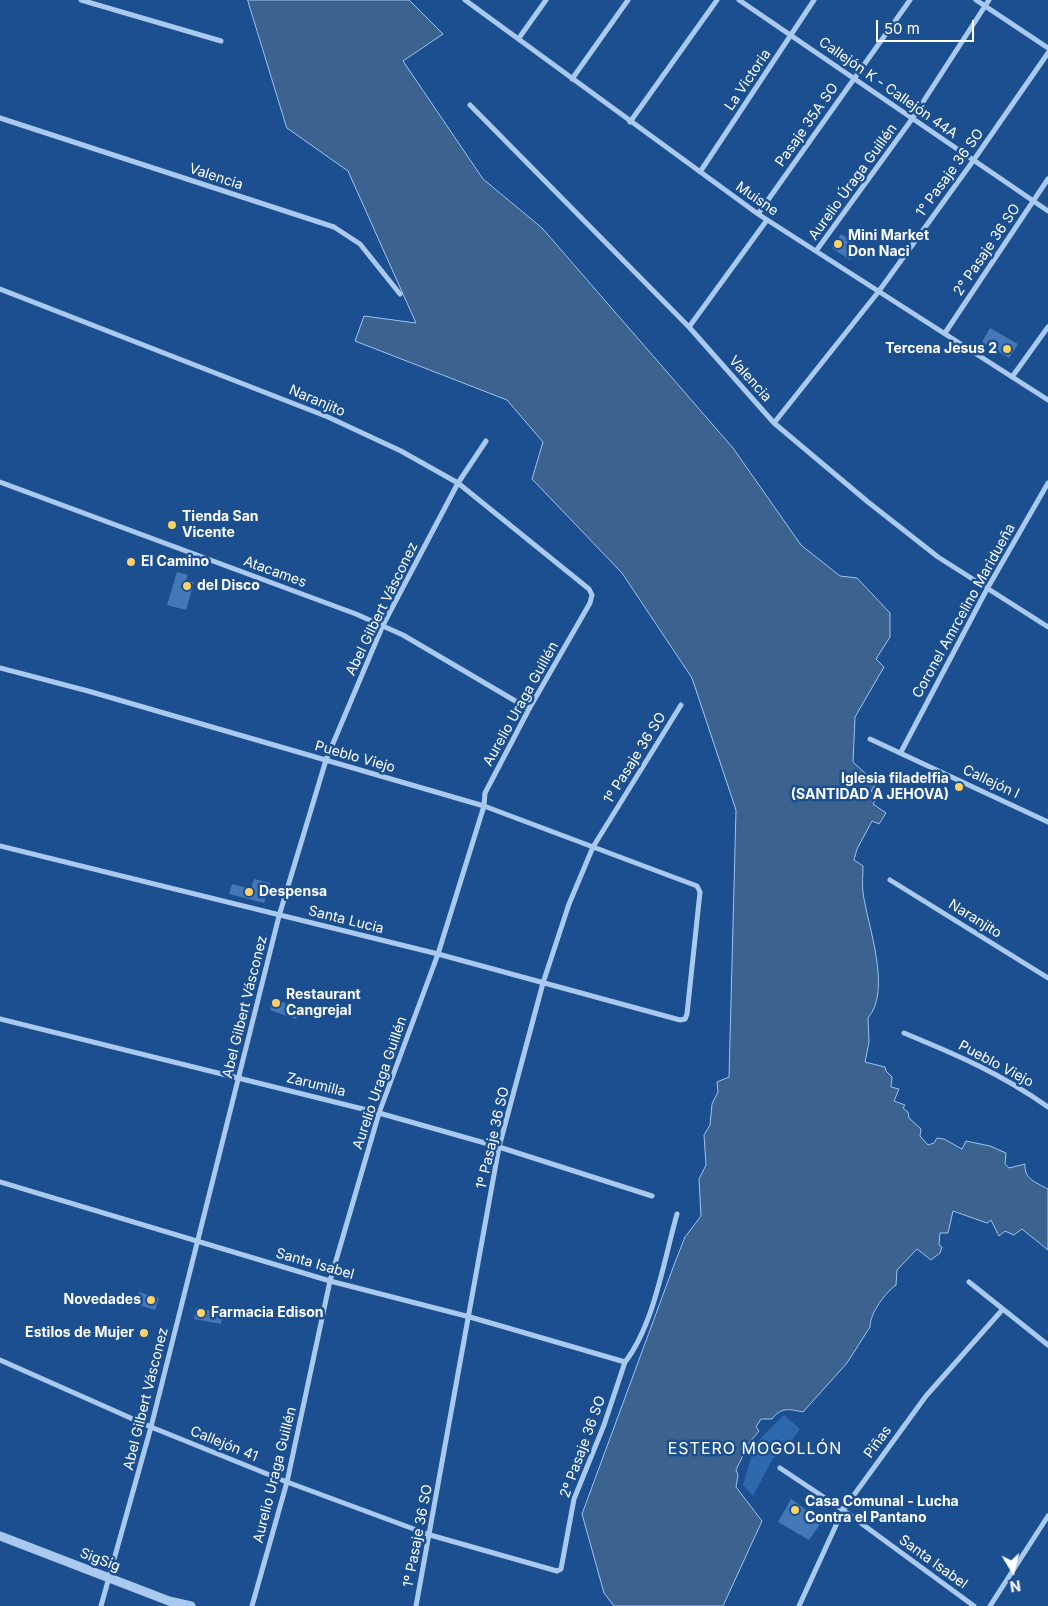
<!DOCTYPE html>
<html>
<head>
<meta charset="utf-8">
<style>
	body { margin:0 }
	#map { position:relative; width:1048px; height:1606px; overflow:hidden; background:#1b4f8f; font-family:Inter,sans-serif }
	canvas { display:block }
	.north { position:absolute; left:988px; top:1546px; width:50px; height:50px; -webkit-text-stroke:4px #1b4f8f; paint-order:stroke; rotate:171deg; font-size:14px; font-weight:700; line-height:20px; text-align:center; color:#fff }
	.north::after { content:''; display:block; margin:auto; width:18px; height:22px; background:#fff; clip-path:polygon(50% 0,100% 100%,50% 72%,0 100%) }
	.scale { position:absolute; left:876px; top:20px; width:98px; height:22px; box-sizing:border-box; border:2px solid #fff; border-top:0; padding-left:6px; font-size:15px; line-height:18px; white-space:nowrap; color:#fff; -webkit-text-stroke:4px #1b4f8f; paint-order:stroke }
</style>
</head>
<body>
<div id="map">
<canvas width="1048" height="1606"></canvas>
<div class="north">N</div>
<div class="scale">50 m</div>
</div>
<script>
const g = document.querySelector('canvas').getContext('2d');
g.lineJoin = 'round';
function fillPath(path, color) {
  g.fillStyle = color;
  g.fill(path, 'evenodd');
}
function trace(path, color, width, dash) {
  g.strokeStyle = color;
  g.lineWidth = width;
  g.lineCap = dash ? 'butt' : 'round';
  g.setLineDash(dash || []);
  g.stroke(path);
}
function label(font, color, halo, rows, align = 'center') {
  g.font = font + ' Inter,sans-serif';
  g.lineWidth = 5;
  g.setLineDash([]);
  g.textBaseline = 'middle';
  g.strokeStyle = halo;
  g.fillStyle = color;
  for (const [text, x, y, turn = 0] of rows) {
    g.save();
    g.translate(x, y);
    g.rotate((+turn || 0) * Math.PI / 180);
    g.textAlign = isNaN(turn) ? turn : align;
    if (halo) g.strokeText(text, 0, 0);
    g.fillText(text, 0, 0);
    g.restore();
  }
}
const green = new Path2D(`
	M784,1415l16,14 -16,23 -11,6 -20,38 -10,-11 12,-41z`);
const water = new Path2D(`
	M248,0h161l34,34 -40,27 80,118 59,49 191,220 68,97 39,31 17,2 33,35v24l-14,22 8,8 -29,50 -2,45 13,12 -3,6 15,1 -7,10 7,5 -5,8 13,9 -7,11 -7,-3 -15,28 -3,11 9,6c0,9 -1,18 0,27 5,34 29,97 5,125l1,24 -4,20 20,5 1,4 6,6 -1,10 8,2 -5,12 11,4 -2,3 5,4 1,6 12,11 -1,7 8,9 6,-2 3,-5 7,1 18,10 4,-8 24,5 16,7 -1,11 4,4 16,-4c-1,15 10,18 23,25v61l-26,-21 -8,6 -9,-4 -6,5 -8,-16 -4,3 -34,-12 -5,22h-8l-1,12 3,2 -2,6 -9,7 -14,-11 -20,21 -1,15c-11,8 -26,28 -26,42l-23,36 -44,49c-14,-3 -22,-5 -31,7h-11l-5,8 3,4 -10,12 -13,27 2,5 -2,12 26,34 -39,85h-109l-10,-13 -22,-79 92,-249 11,-28 16,-21 -2,-37 7,-14 -2,-30 6,-10 2,-21 6,-12 -1,-10 12,-5 7,-267 -44,-132 -70,-105 -90,-94 11,-37 -36,-42 -152,-59 9,-25 52,7 -68,-152 -61,-43z`);
const building = new Path2D(`
	M841,234l18,12 -9,14 -18,-12z
	M990,328l28,16 -9,14 -27,-16z
	M177,572l11,3 -2,5 8,2 -8,28 -19,-5z
	M254,879l16,4 -6,20 -35,-9 3,-10 19,5z
	M274,999l26,10 -4,10 -26,-9z
	M139,1292l20,6 -4,12 -19,-6z
	M196,1308l27,5 -2,11 -27,-5z
	M791,1499l31,22 -13,19 -31,-18z`);
const minor = new Path2D(`
	M81,0l140,41
	M465,0l293,214 290,186
	M739,0l309,211
	M976,0l72,48
	M519,38l27,-38
	M572,79l56,-79
	M470,105l219,222 85,96 94,79 70,55 110,70
	M0,118l334,109 26,17 40,50
	M630,122l87,-122
	M700,172l114,-172
	M758,214l152,-214
	M816,251l96,-132 77,-119
	M0,289l328,128 73,34 57,32 131,106 3,6 -2,8 -61,106 -44,84 -1,13 -46,148 -59,159 -49,168 -43,201 -35,124
	M689,327l78,-107
	M945,333l103,-154
	M1012,377l36,-50
	M774,423l105,-132 94,-130 75,-108
	M0,482l356,132 47,21 126,74
	M0,668l88,23 396,115 213,80 3,6 -13,122 -2,5 -5,1 -242,-66 -438,-108
	M870,739l178,83
	M901,752l86,-163 61,-106
	M890,880l158,98
	M0,1019l379,94 120,34 153,49
	M904,1033c53,22 96,40 144,74
	M0,1182l330,99 140,36 155,45
	M969,1282l79,63
	M0,1360l151,67 136,55 143,53 127,36 4,-2 13,-70 30,-74 21,-63
	M625,1362c29,-37 39,-102 52,-148
	M780,1468l63,42 131,96
	M101,1606l50,-179 128,-511 47,-156 57,-135 75,-142 28,-42
	M416,1606l83,-459 44,-164 26,-79 24,-57 88,-142
	M799,1606l44,-96 83,-114 77,-87
	M990,1606l58,-90`);
const tertiary = new Path2D(`
	M0,1536l169,65 22,5`);
const markers = [
	[838,244,5,"#ffd166"],
	[1007,349,5,"#ffd166"],
	[172,525,5,"#ffd166"],
	[131,562,5,"#ffd166"],
	[187,586,5,"#ffd166"],
	[959,787,5,"#ffd166"],
	[249,892,5,"#ffd166"],
	[276,1003,5,"#ffd166"],
	[151,1300,5,"#ffd166"],
	[201,1313,5,"#ffd166"],
	[144,1333,5,"#ffd166"],
	[795,1510,5,"#ffd166"]
];
const streetNames = [
	["La Victoria",748,80,-56],
	["Callejón K - Callejón 44A",888,88,35],
	["Pasaje 35A SO",807,125,-55],
	["1° Pasaje 36 SO",950,173,-54],
	["Valencia",216,177,18],
	["Aurelio Úraga Guillén",853,182,-54],
	["Muisne",757,199,35],
	["2° Pasaje 36 SO",987,250,-56],
	["Valencia",750,379,48],
	["Naranjito",317,401,23],
	["Atacames",275,572,20],
	["Abel Gilbert Vásconez",382,609,-64],
	["Coronel Amrcelino Maridueña",964,611,-61],
	["Aurelio Uraga Guillén",521,704,-61],
	["Pueblo Viejo",355,757,16],
	["1º Pasaje 36 SO",635,758,-58],
	["Callejón I",991,782,25],
	["Naranjito",975,919,32],
	["Santa Lucia",346,920,14],
	["Abel Gilbert Vásconez",245,1007,-76],
	["Pueblo Viejo",996,1064,28],
	["Aurelio Uraga Guillén",380,1083,-71],
	["Zarumilla",316,1085,14],
	["1º Pasaje 36 SO",493,1138,-77],
	["Santa Isabel",315,1264,16],
	["Abel Gilbert Vásconez",146,1399,-76],
	["Piñas",878,1442,-54],
	["Callejón 41",224,1444,22],
	["2º Pasaje 36 SO",583,1447,-70],
	["Aurelio Uraga Guillén",275,1475,-76],
	["1º Pasaje 36 SO",418,1536,-79],
	["SigSig",100,1560,21],
	["Santa Isabel",933,1562,36]
];
const poiNames = [
	["Mini Market",848,236],
	["Don Naci",848,252],
	["Tercena Jesus 2",997,349,"right"],
	["Tienda San",182,517],
	["Vicente",182,533],
	["El Camino",141,562],
	["del Disco",197,586],
	["Iglesia filadelfia",949,779,"right"],
	["(SANTIDAD A JEHOVA)",949,795,"right"],
	["Despensa",259,892],
	["Restaurant",286,995],
	["Cangrejal",286,1011],
	["Novedades",141,1300,"right"],
	["Farmacia Edison",211,1313],
	["Estilos de Mujer",134,1333,"right"],
	["Casa Comunal - Lucha",805,1502],
	["Contra el Pantano",805,1518]
];
const quarterNames = [
	["ESTERO MOGOLLÓN",755,1449]
];
fillPath(green, '#2e69ad');
fillPath(water, '#3c6290');
trace(water, '#9cc4f0', 1);
fillPath(building, '#4478b7');
trace(minor, '#a9c9ee', 5);
trace(tertiary, '#a9c9ee', 9);
for (const [x, y, r, color] of markers) {
  const dot = new Path2D();
  dot.arc(x, y, r, 0, 2 * Math.PI);
  g.fillStyle = color;
  g.fill(dot);
  trace(dot, '#1b4f8f', 2);
}
label('14px', '#fff', '#1b4f8f', streetNames);
label('bold 14px', '#fff', '#1b4f8f', poiNames, 'left');
g.letterSpacing = '1px';
label('16px', '#fff', '#1b4f8f', quarterNames);
g.letterSpacing = '0px';
</script>
</body>
</html>
